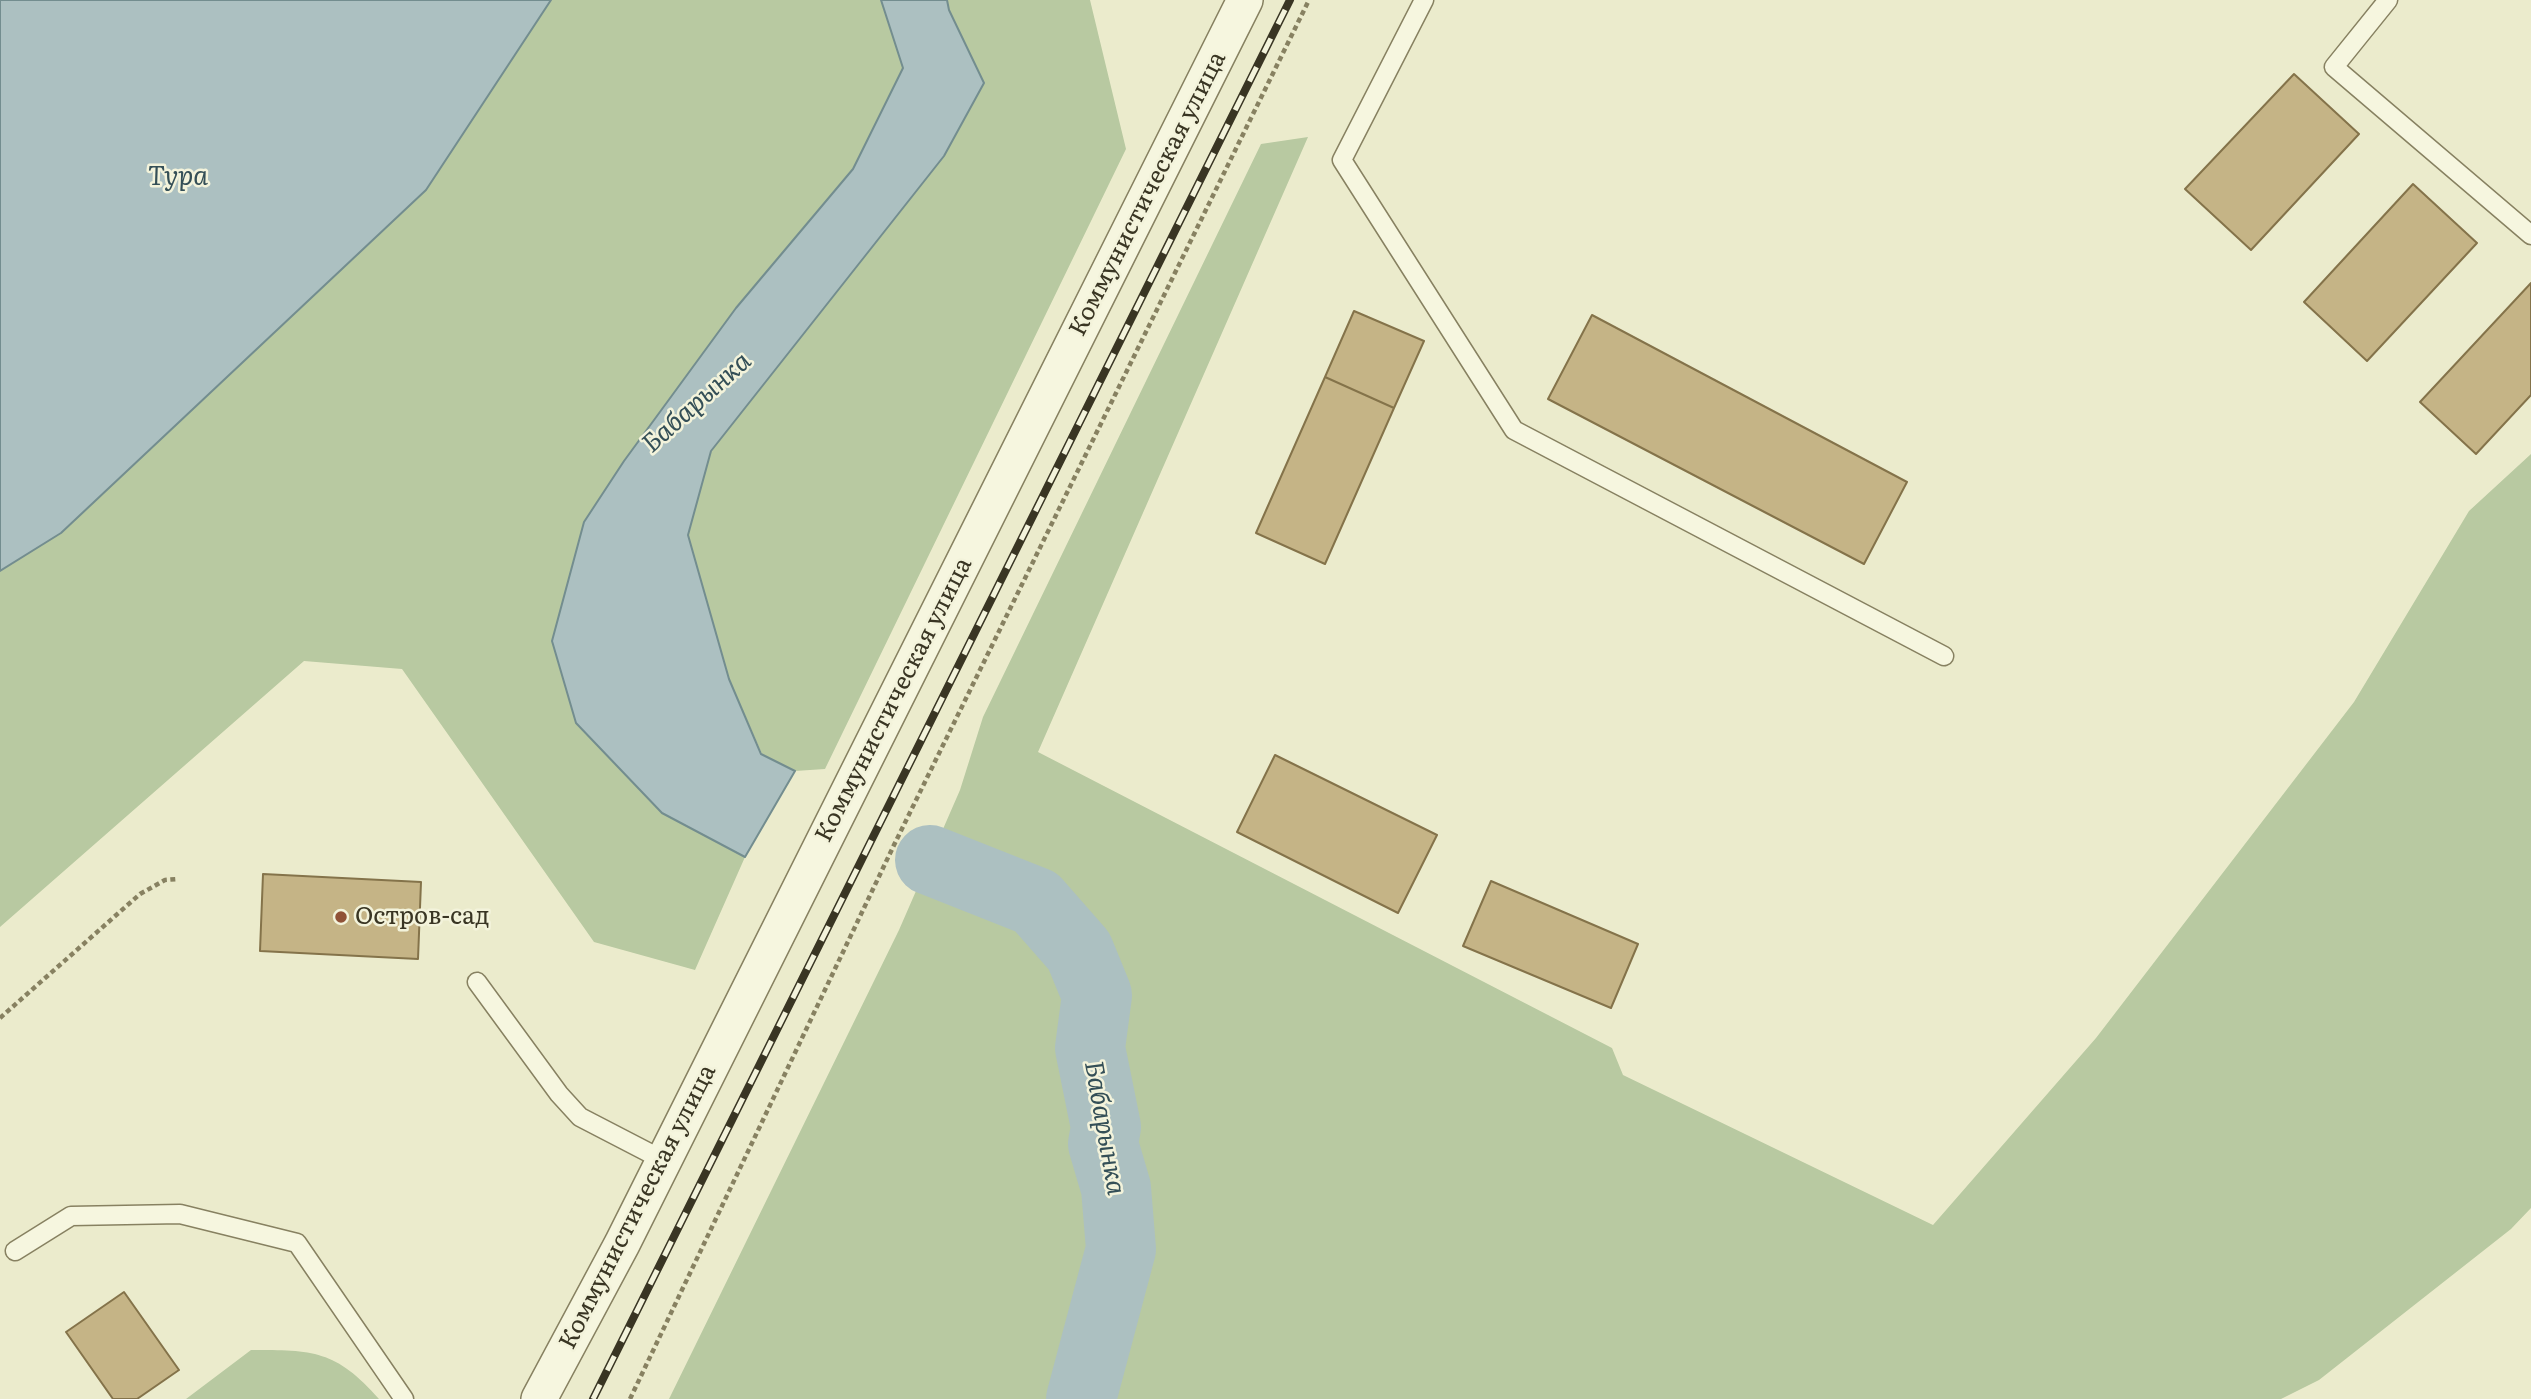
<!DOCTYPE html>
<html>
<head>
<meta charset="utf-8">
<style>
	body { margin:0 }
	canvas { display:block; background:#ebebcc }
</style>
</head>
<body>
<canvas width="2531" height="1399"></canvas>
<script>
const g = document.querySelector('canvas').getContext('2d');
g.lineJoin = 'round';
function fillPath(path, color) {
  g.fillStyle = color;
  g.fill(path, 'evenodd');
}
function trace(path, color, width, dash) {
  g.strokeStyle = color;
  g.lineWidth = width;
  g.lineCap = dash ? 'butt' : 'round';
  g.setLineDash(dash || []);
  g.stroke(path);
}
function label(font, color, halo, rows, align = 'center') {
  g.font = font + ' Literata,serif';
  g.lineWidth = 5;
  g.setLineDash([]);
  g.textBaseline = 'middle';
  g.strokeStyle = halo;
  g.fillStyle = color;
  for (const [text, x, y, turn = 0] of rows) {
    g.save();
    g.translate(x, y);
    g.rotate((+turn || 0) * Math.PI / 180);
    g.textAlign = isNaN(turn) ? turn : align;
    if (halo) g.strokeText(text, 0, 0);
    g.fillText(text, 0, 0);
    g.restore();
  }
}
const green = new Path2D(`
	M551,0h330l22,68 -50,101 -117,139 -112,153 38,352 83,44 -50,113 -101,-28 -192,-273 -98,-8 -304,266v-356l61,-38 364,-343z
	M947,0h143l36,149 -301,620 -30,2 -33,-17 -33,-75 -41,-144 23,-84 233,-295 40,-73 -35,-73z
	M1308,137l-270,615 574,296 11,27 310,150 163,-187 258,-336 115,-191 62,-57v754l-20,21 -192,151 -38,19h-1612l230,-469 61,-140 23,-73 278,-573z
	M251,1350c62,0 85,0 128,49h-193z`);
const water = new Path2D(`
	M0,0h551l-125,190 -365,343 -61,38z
	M881,0h66l2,10 35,73 -40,73 -233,295 -23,84 41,144 32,75 34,17 -50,86 -83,-44 -86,-90 -24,-82 32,-119 40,-61 112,-153 117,-139 50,-101z`);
const river = new Path2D(`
	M930,860l106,42 43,49 18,44 -7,53 16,79 -3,17 13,44 5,61 -40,150`);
const building = new Path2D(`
	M2294,74l65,60 -108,116 -66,-61z
	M2413,184l64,59 -110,118 -63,-59z
	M2531,283v112l-55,59 -56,-52z
	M1354,311l70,30 -30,67 -69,-31z
	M1592,315l315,167 -43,82 -316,-165z
	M1325,377l69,31 -69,156 -69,-31z
	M1275,755l162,80 -39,78 -161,-81z
	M263,874l158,8 -3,77 -158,-8z
	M1491,881l147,63 -27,64 -148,-62z
	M124,1292l55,78 -42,29h-24l-47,-67z`);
const path = new Path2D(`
	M0,1018l140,-124 25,-14 12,-1
	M630,1399l264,-554 415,-845`);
const lane = new Path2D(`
	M1424,0l-82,160 172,270 430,226
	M2388,0l-54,67 197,168
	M477,982l82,112 21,23 83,43
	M15,1251l56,-35 109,-2 117,29 107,156`);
const street = new Path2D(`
	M539,1399l83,-155 623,-1244`);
const rail = new Path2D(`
	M593,1399l697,-1399`);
const markers = [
	[341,917,7,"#905237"]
];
const streetNames = [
	["Коммунистическая улица",1148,194,-63],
	["Коммунистическая улица",894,700,-63],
	["Коммунистическая улица",638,1207,-63]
];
const poiNames = [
	["Остров-сад",355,917]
];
const waterNames = [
	["Тура",178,177],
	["Бабарынка",697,403,-42],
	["Бабарынка",1104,1128,80]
];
fillPath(green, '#b8c9a1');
fillPath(water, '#acc0c1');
trace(water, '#738d8f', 2);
trace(river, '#acc0c1', 70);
fillPath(building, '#c5b486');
trace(building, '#84734a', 2);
trace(lane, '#878161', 21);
trace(street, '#878161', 38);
trace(path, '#878161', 4.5, [5, 3.5]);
trace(lane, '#f6f6df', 18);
trace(street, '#f6f6df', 35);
trace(rail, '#393523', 8);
trace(rail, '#f3f3db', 5, [16]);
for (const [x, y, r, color] of markers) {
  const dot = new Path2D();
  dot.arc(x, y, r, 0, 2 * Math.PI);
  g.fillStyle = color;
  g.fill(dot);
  trace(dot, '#f3f3db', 2.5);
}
label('24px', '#393523', '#f3f3db', streetNames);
label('24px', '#393523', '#f3f3db', poiNames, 'left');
label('italic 26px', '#344f57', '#f3f3db', waterNames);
</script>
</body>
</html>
